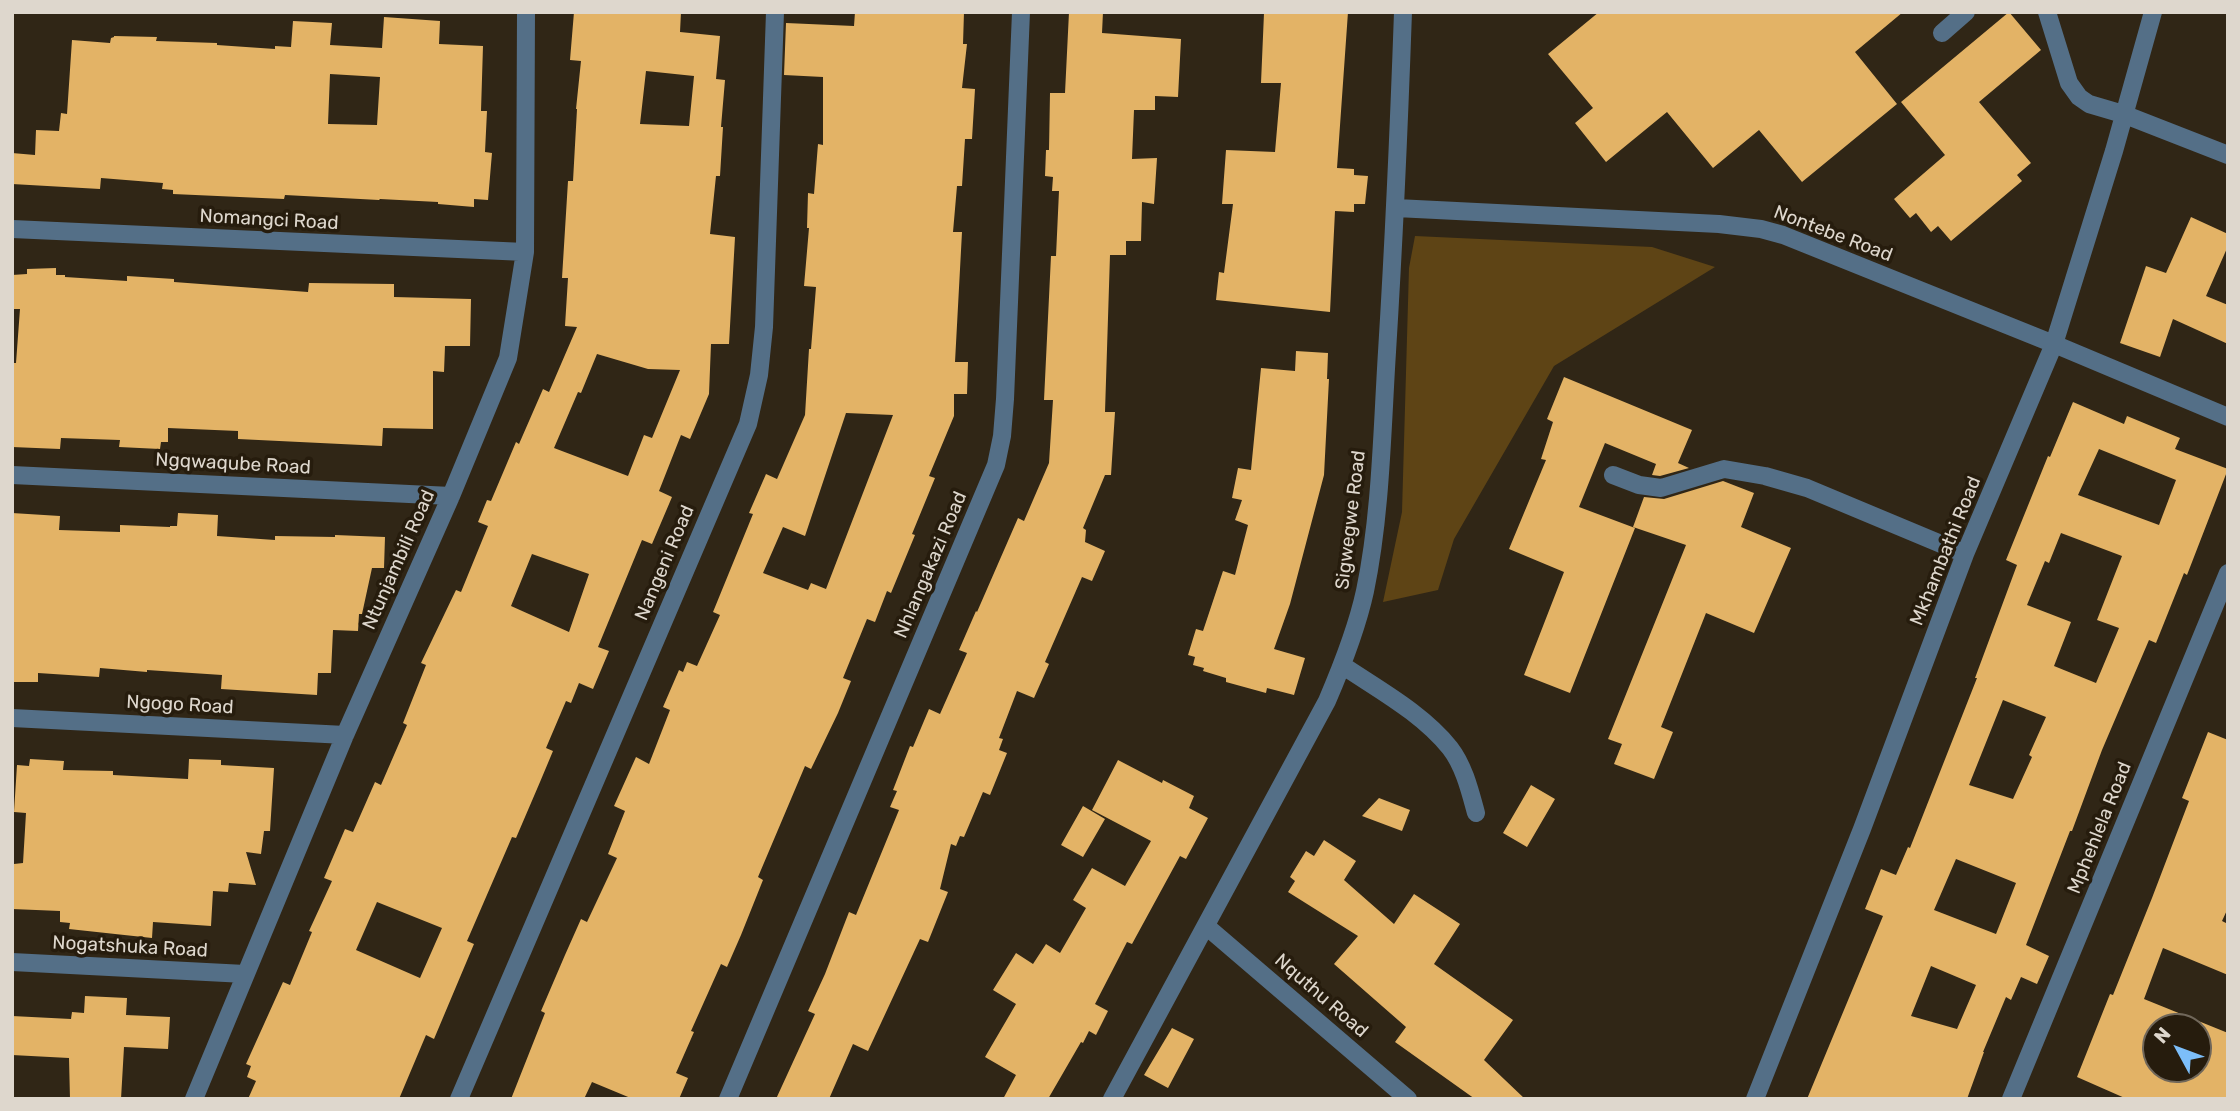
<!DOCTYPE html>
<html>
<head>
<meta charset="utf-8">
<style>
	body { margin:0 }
	#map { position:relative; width:2240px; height:1111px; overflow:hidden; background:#302616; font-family:Rubik,sans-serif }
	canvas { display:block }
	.frame { position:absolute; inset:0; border:14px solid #ded7cd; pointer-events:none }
	.north { position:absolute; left:2142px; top:1013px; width:70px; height:70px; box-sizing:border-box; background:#261c0d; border:2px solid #70675a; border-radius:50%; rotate:311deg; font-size:19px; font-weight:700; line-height:28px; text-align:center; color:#ded7cd }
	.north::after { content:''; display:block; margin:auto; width:24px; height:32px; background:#7cbef9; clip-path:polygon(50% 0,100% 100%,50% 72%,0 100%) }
</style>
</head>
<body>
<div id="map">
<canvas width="2240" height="1111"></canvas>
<div class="frame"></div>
<div class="north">N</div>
</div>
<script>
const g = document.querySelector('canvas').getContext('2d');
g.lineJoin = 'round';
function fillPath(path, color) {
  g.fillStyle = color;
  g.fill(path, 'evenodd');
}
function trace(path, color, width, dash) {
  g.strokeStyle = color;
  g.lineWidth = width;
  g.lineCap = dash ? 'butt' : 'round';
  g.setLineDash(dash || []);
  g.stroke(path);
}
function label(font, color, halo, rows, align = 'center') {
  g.font = font + ' Rubik,sans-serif';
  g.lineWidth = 7;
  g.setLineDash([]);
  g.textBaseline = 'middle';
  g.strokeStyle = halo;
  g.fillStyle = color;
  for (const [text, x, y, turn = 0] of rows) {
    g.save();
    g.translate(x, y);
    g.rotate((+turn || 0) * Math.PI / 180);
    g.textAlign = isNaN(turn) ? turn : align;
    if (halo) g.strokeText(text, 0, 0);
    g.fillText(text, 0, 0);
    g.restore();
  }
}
const green = new Path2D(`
	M1415,236l237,11 63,20 -161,99 -100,173 -16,51 -55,12 19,-90 7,-244z`);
const building = new Path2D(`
	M574,12h107l-1,20 40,4 -4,43 9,1 -4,47h2l-3,49h-4l-6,58 25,3 -6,107h-18l-2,50 -19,45 -9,-4 -22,56 13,6 -20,47 -10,-4 -44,107 11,4 -16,38 -14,-6 -8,20 -5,-2 -20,47 7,3 -13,31 -24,56 -4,-1 -45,104 7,3 -40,95 -8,-4 -27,64h-151l8,-18 -9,-4 4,-11 -5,-2 37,-82 7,3 22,-53 -3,-1 23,-50 -8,-3 21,-49 8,3 22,-50 6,3 26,-60 -4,-2 23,-58 -5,-2 35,-73 5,2 27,-66 -10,-4 9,-22 4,1 25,-59 3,2 24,-55 6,3 28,-65 -12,-1 3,-48h-6l6,-97h5l4,-72h-1l5,-48 -11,-1zM646,71l48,5 -5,50 -49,-2zM597,354l51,15 32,1 -28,68 -8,-3 -16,41 -74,-28 24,-56 3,1zM532,554l57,20 -20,58 -58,-26zM377,902l65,26 -22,50 -64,-28z
	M855,12h109l-1,32h4l-5,44 13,1 -3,50h-7l-3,47h-5l-4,46h9l-7,130h13l-1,32h-13v22l-25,60 6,2 -23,56 3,1 -24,58 -4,-2 -12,31 -8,-3 -24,59 8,3 -13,32 -27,56 -6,-3 -47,111 5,3 -22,55 -14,32 -6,-3 -30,67 3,1 -18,41 12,5 -9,21h-46l-41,-17 -8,17h-73l34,-86 -4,-2 24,-56 16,-36 6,3 30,-64 -9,-4 17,-43 -11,-5 22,-49 13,7 21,-54 -7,-3 16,-37 4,2 4,-10 10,4 23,-51 -7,-3 40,-98 -4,-1 17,-39 11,5 28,-64 4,-66h2l5,-62 -12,-1 5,-58h-2l1,-35 6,1 4,-50 5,1v-68l-39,-2 2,-52 68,3zM846,413l47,2 -67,174 -15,-6 -3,7 -45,-17 20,-46 22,9z
	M1069,12h34l-1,21 79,6 -3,58 -23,-1v14h-21l-2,49 25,-1 -3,46 -12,-2 -1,39h-15v14h-16l-5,157h10l-4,63h-6l-22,53 3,2 -1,12 20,9 -13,30 -10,-4 -37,85 4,2 -15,34 -17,-7 -18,47 4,1 -4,11 8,3 -17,42 -7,-3 -19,45 -4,-1 -4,10 -5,-2 -11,45 8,3 -20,50 -8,-3 -52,112 -15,-7 -24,55h-53l39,-85 -7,-3 17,-37 24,-62 7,3 43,-105 -9,-3 7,-16 -4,-1 17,-44 3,1 16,-38 11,5 27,-61 -8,-3 17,-39 1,1 41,-94 6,3 25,-58 4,-63h-9l7,-144h5l3,-65h-7l1,-14 -8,-1 1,-26h3l1,-57h15z
	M1348,12l-11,156 17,1v6l14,1 -3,28h-11v8l-19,-1 -5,101 -114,-12 3,-28 5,1 9,-69h-11l4,-54 49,2 6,-69h-20l3,-70z
	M1599,12h304l-48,40 42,52 -95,78 -43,-52 -46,38 -46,-56 -61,50 -31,-39 18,-15 -45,-54z
	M2009,12l32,38 -62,52 52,61 -14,12 5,6 -71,60 -13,-15 -7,6 -15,-19 -6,5 -16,-19 51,-44 -44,-53z
	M384,17l56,4 -1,23 44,2 -2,65h6l-2,41 7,1 -4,47 -14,-1v8l-36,-3v-2l-58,-3 -1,1 -94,-5 -1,4 -111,-5v-4l-11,-1 1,-6 -62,-5 -1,11 -88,-5v-31l23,2 1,-25 23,1 2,-18 6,1 5,-74 38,3 1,-5 3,-1v-1l43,1 -1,4 61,2v2l58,4v-3l16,1 2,-26 39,2 -2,22 52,3zM330,74l50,3 -3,48 -49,-1z
	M2191,217l37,17v12l-22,50 22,9v39l-55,-25 -13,38 -40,-14 26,-77 20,7z
	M56,268v7h9v2l62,4v-5l47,3v3l134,10 1,-9 85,1v13l77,2 -1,47h-25l-1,26 -11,-1v58l-50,-1 -1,18 -144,-7v-8l-70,-3v14h-7l-1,7 -41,-2 1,-7 -59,-2 -1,11 -48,-2v-84h4l4,-54h-8v-34l15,-1v-5z
	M1296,351l32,2 -1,26h2l-5,96 -34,129 -16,45 31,9 -11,37 -27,-7 -1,5 -40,-11v-4l-23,-7 1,-3 -11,-3 2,-8 -7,-2 8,-26 7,2 20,-60 12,4 13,-50 -13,-5 7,-20 -10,-2 6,-30 13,2 10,-102 34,3z
	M1564,377l128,53 -14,33 11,5 -29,8 -8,-1 4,-11 -51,-21 -26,64 56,21 -65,165 -46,-18 40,-103 -55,-23 37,-89 -5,-1 12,-37 -6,-3z
	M2073,402l51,22 3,-8 53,22 -5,11 53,20 -41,106 -3,-2 -28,70 -7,-3 -47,110 -30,81h-2l-44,114 23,11 -12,28 -16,-7 -10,23 -5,-3 -23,55h1l-17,47h-160l76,-183 -18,-7 16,-40 15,6 12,-28 2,1 67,-170h-2l42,-113 -11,-5 42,-104 2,1zM2099,449l77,31 -17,45 -81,-30zM2061,533l61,23 -25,64 22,8 -23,55 -42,-17 17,-44 -44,-17 18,-44 4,2zM2003,700l43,17 -17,38 3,2 -19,42 -44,-14zM1956,859l60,24 -20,51 -62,-24zM1931,966l45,19 -19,44 -46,-13z
	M1723,481l31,12 -13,34 50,21 -37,85 -48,-20 -45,114 12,5 -19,47 -40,-15 8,-20 -14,-5 78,-194 -53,-18 11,-30 20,2z
	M12,513l48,3 -1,14 61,2v-7l50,2v-1h7l1,-13 40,2 -1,21 58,4v-4l60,1v-2l50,2 -1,31h-12l-10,46h-3l-1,17 -25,-1 -2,43h-13l-1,22 -96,-6 1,-14 -75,-5v2l-47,-4 -1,9 -61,-4v9h-26z
	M2208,732l20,8v168l-6,13 6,3v51l-65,-27 -19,51 84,34v66h-101l-50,-22 33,-83 3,1 39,-97 37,-97 -7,-3zM2156,1027h42v42h-42z
	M30,759l34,2 -1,9 50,1v4l75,4 1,-20 32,1v5l53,3 -4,63h-6l-3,23 -15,-2 10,33 -27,-2 -1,9 -15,-1 -2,35 -58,-4 -1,16 -83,-9 1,-6 -10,-1v-11l-48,-2 2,-45 9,-1 3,-50 -12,-1 3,-47 12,1z
	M1118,760l44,23 1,-3 31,16 -5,12 19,10 -22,41 -6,-3 -48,88 -5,-2 -32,62 13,7 -12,24 -7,-4 -6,12 -2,-1 -33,57h-45l13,-24 -31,-18 31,-53 -23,-14 23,-37 17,11 13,-20 14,9 26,-45 -13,-8 19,-32 33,18 26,-45 -59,-31z
	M1531,785l24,14 -28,48 -24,-14z
	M1379,798l31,12 -8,21 -40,-15z
	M1083,806l22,13 -22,38 -22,-12z
	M1324,840l32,21 -12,19 50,44 20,-30 46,30 -26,40 79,56 -29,40 41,39h-50l-80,-57 11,-15 -72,-63 24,-28 -70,-44 7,-11 -5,-4 16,-26 8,5z
	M85,996l42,2 -1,17 44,2 -2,32 -44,-2 -3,52h-51l-1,-41 -57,-3v-39l59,3 1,-7 12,1z
	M1172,1028l22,11 -26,49 -24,-13z`);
const minor = new Path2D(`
	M2047,12l22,71 10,14 10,7 34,10 105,41
	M1942,33l24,-21
	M1396,208l323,16 42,5 22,6 271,109 174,73
	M12,229l513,23
	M12,475l439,21
	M1613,475l26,10 22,3 63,-19 41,7 42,12 158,66
	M1342,665c37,25 80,48 108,83 14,18 20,43 26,65
	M12,718l333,17
	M1206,926l202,173
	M12,962l233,12
	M194,1099l151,-364 106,-239 57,-138 17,-106 1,-240
	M459,1099l289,-675 11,-49 5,-48 11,-315
	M728,1099l268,-634 6,-29 3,-37 16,-387
	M1112,1099l215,-398c15,-35 30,-73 38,-110 16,-77 17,-160 22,-239 7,-113 12,-226 16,-340
	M1755,1099l107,-270 103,-275 89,-210 60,-193 39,-139
	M2011,1099l217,-526`);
const streetNames = [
	["Nomangci Road",269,220,3],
	["Nontebe Road",1833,234,21],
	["Ngqwaqube Road",233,464,3],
	["Sigwegwe Road",1351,520,-83],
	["Mkhambathi Road",1946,551,-68],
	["Ntunjambili Road",399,560,-66],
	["Nangeni Road",665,563,-67],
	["Nhlangakazi Road",931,565,-67],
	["Ngogo Road",180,705,3],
	["Mphehlela Road",2100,828,-68],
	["Nogatshuka Road",130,947,3],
	["Nquthu Road",1321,996,41]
];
fillPath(green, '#5e4415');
fillPath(building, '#e3b366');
trace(minor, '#546f87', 18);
label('19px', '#ded7cd', '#261c0d', streetNames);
</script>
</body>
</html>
